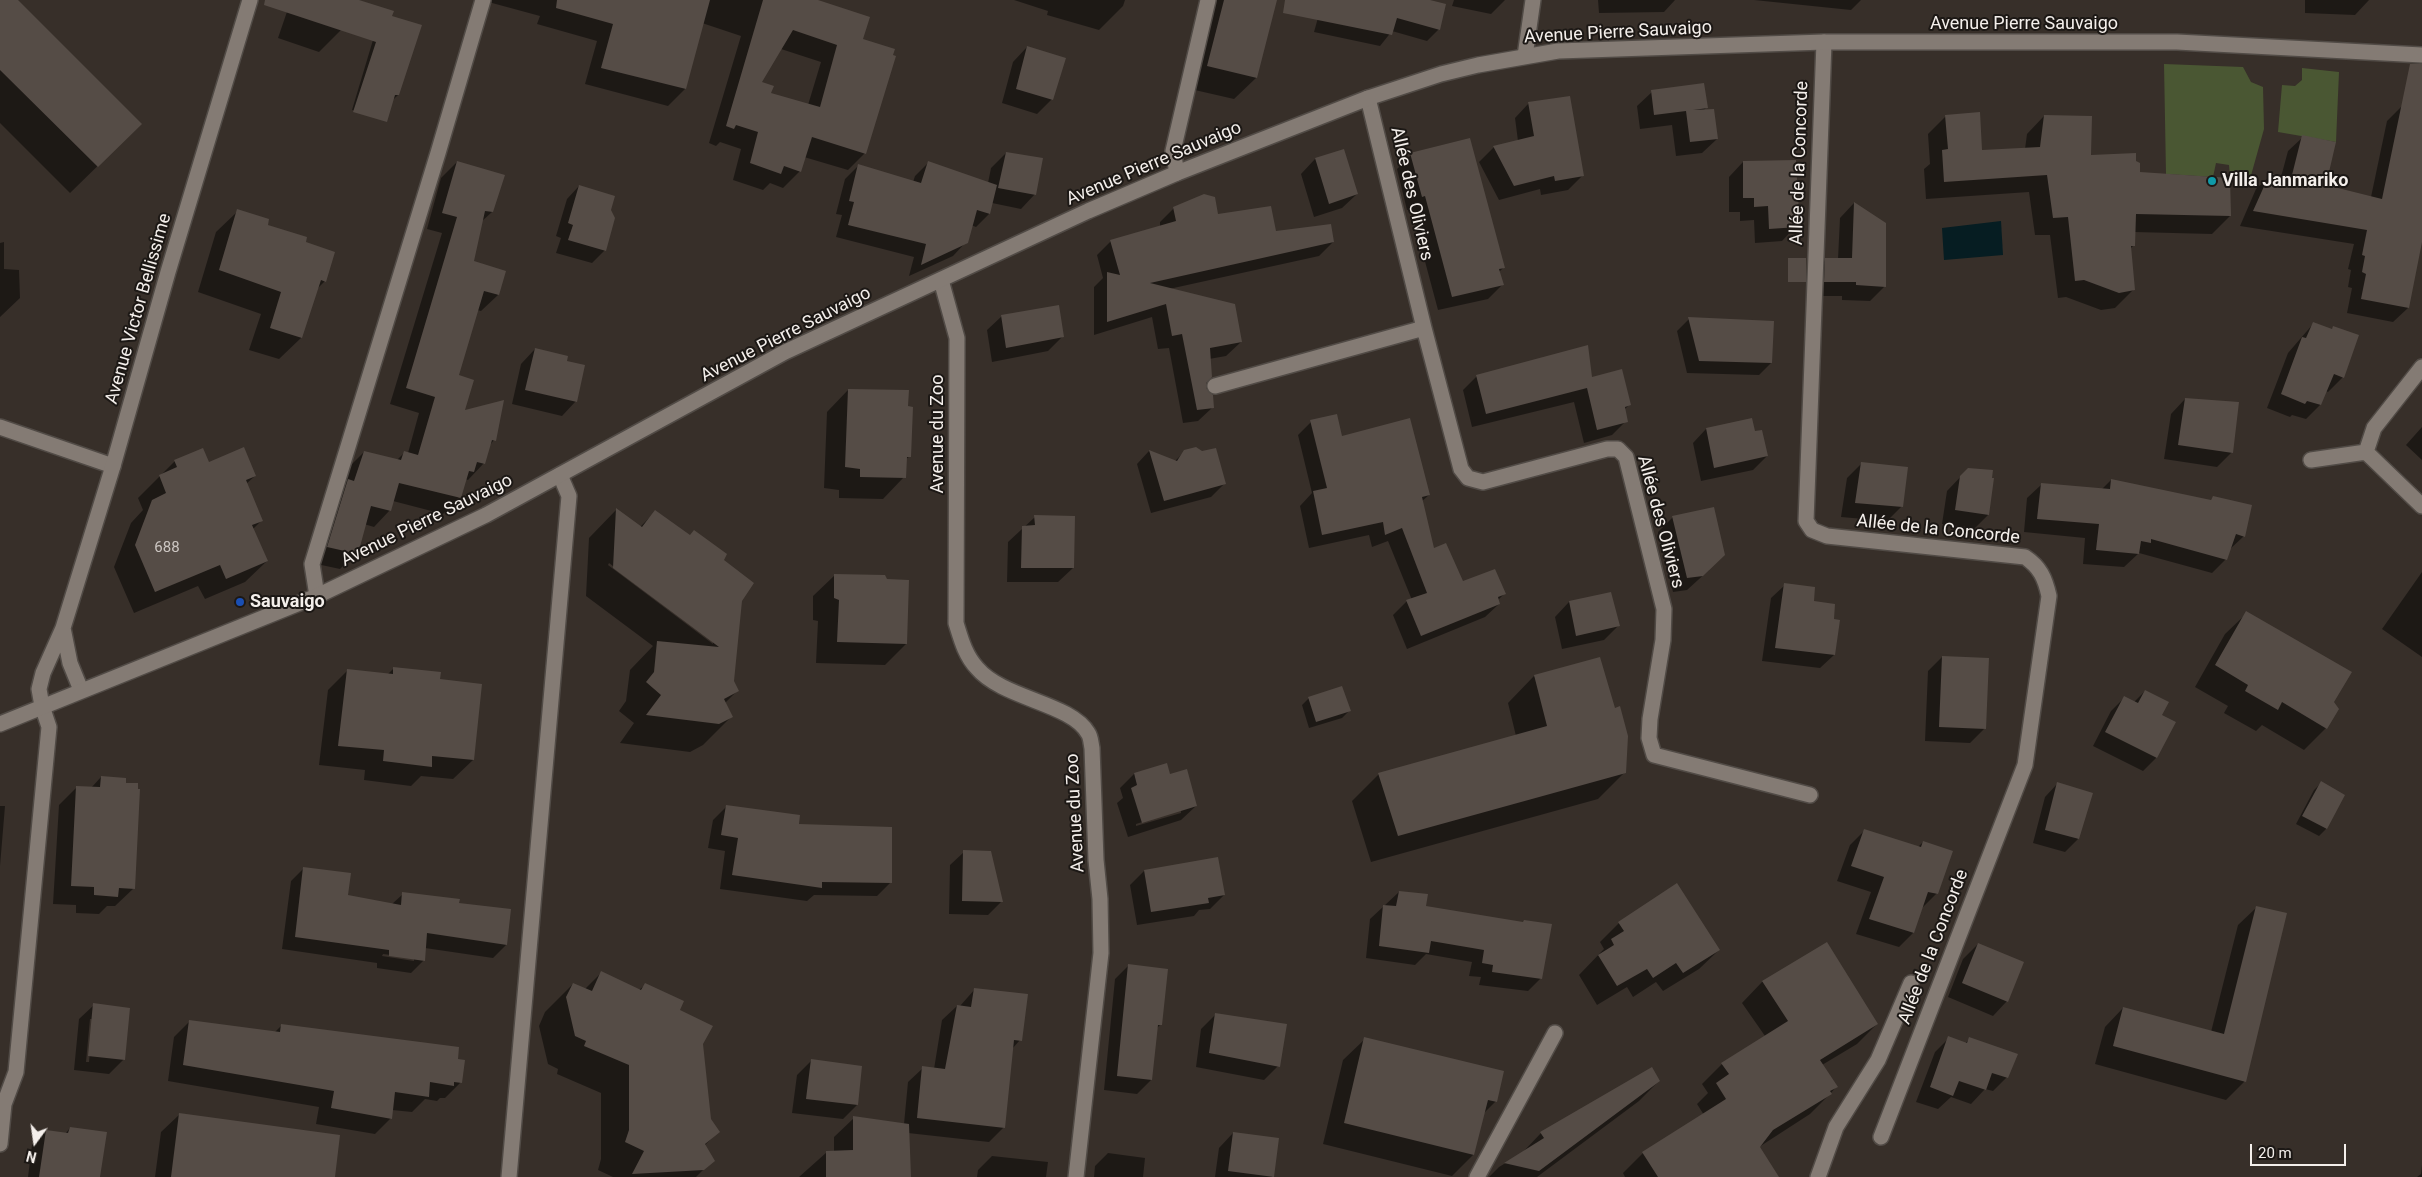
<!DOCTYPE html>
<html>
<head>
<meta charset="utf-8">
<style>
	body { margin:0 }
	#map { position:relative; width:2422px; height:1177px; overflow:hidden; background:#372f29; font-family:Roboto,sans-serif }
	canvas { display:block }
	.north { position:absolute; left:10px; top:1117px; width:50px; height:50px; -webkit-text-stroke:4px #1c1815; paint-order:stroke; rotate:194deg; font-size:14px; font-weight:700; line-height:20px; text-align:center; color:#f4efeb }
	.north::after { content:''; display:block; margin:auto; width:18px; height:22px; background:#f4efeb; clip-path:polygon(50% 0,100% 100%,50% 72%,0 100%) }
	.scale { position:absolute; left:2250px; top:1144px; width:96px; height:22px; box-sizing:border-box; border:2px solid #f4efeb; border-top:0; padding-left:6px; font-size:15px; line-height:18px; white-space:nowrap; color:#f4efeb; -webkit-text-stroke:4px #1c1815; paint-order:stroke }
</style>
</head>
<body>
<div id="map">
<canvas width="2422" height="1177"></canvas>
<div class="north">N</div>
<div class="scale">20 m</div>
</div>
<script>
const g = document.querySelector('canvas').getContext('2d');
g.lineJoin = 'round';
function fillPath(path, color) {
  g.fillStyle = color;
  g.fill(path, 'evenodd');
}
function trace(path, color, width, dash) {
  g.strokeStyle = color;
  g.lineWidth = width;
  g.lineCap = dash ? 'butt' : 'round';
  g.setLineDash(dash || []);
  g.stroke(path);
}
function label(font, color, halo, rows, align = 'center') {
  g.font = font + ' Roboto,sans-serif';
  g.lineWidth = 4;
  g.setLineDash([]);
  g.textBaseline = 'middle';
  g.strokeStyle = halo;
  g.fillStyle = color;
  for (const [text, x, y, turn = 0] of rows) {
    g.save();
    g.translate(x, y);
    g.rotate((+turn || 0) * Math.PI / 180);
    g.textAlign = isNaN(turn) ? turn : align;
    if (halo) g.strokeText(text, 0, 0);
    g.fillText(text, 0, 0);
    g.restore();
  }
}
const green = new Path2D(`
	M2164,64l79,3 8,15 12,5 1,42 -14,50 -20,-2 -1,-12 -13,-2 -3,14 -47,-3z
	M2302,68l37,4 -3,70 -58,-10 4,-47 13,1 7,-6z`);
const water = new Path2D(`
	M2001,221l2,34 -59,5 -2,-32z`);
const shadow = new Path2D(`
	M0,0h17l97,150 -44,43 -70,-70z
	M291,0h58l-8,30 -22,22 -41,-14z
	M481,0h333l47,40 4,113 -17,17 -44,-13 -4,14 -17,17 -13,-5 -7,7 -30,-10 8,-31 -21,-7 -4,4 -7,-3 32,-107 -39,-13 -17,66 -17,17 -83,-22 12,-43 -60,-17 3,-8zM781,49l40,13 -13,43 -39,-11 -9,-11z
	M1014,0h111l-2,6 -24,24 -52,-15 1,-4z
	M1208,0h68l-20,78 -22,21 -48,-11z
	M1323,0h100l16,29 -12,12 -35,-10 -12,15 -66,-14z
	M1454,0h51l-14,14 -39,-8z
	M1598,0h77l-11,12 -65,1z
	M1754,0h107l-10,10z
	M2305,0h64l-14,15 -50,-2z
	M395,18l3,77 -22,21 -24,-6 21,-70z
	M1027,47l25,52 -15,15 -35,-11 11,-41z
	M1652,92l54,16 -3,3 14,28 -15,14 -26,3 -4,-31 -32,4 -3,-23z
	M1529,103l53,73 -14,14 -27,5 -1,-6 -41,11 -20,-38 15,-15 24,-6 -3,-23z
	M2402,106l20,5v123l-14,74 -15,14 -46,-9 5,-25 -4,-1 3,-17 -3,-1 6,-25 -114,-18 16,-37 15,-14 10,2 7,-26 15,-14 21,49 47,11 16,-76z
	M1946,116l35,36 44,-3 2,-15 17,-18 45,40 50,17 91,43 -18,18 -78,-2v13l-4,4 3,41 -18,18 -14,2 -35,-13 -8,1 -8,-63h-15l-6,-43 -103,7 -2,-30 6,-5 -2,-30z
	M1343,150l14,44 -15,14 -28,9 -13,-43 14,-15z
	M1006,153l29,41 -14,15 -29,-6 -3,11 -13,13 -5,-2 -5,17 -13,14 -44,20 5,-19 -78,-20 6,-22 -6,-1 9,-35 13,-13 55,16 2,-6 13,-13 60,20 3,-15z
	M1411,155l93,112 -5,5 3,13 -14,14 -50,11 -27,-101 -4,1 -10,-41z
	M457,162l35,50 -11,10 -8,40 25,33 -17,16 -4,-1 -19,66 5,36 31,28 -4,5 -6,18 -16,17 -3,-1 -6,18 -16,17 -50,-13 -3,9 -16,17 -10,-3 -8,29 -16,16 -28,-6 36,-95 16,-16 33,8 8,-8 3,1 11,-40 -29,-9 52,-171 -15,-4 14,-51z
	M1743,162l53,64 -14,15 -27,2 -1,-23 -14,1v-9h-11v-35z
	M579,186l30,24 -4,40 -13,13 -36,-10 5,-15 -5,-2 11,-37z
	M1854,203l30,84 -14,14 -28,-1v-4h-32l1,-22 15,-15h12l2,-41z
	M1174,208l43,8 58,16 58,10 -14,14 -150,33 72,53 -15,14 -17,3 -4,30 8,18 -15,14 -15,2 -14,-75 -11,1 -6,-32 -58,18v-48l9,-9 -6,-23 14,-14 49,-14v-5z
	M238,211l67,32 20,38 -8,8 -16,49 -22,21 -30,-9 12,-36 -63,-22 18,-60z
	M4,242v27l15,1 1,28 -20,19v-74z
	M1002,316l60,21 -14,14 -56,11 -5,-32z
	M1689,319l82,44 -12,12 -72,-2 -10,-42z
	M2313,324l18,6 2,-2 10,49 -15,15 -2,-1 -6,14 -14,14 -14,-4 -2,2 -23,-9 21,-55z
	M535,349l30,13 11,39 -14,15 -50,-12 9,-40z
	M1477,376l114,2 39,26 -6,6 2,11 -14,14 -28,8 -10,-41 -102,25 -9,-37z
	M848,390l59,17 3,49 -5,4 -1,17 -21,22 -44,-1v-8l-15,-2 3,-76z
	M2185,399l47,53 -15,15 -53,-8 7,-45z
	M1311,422l30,15 88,58 -8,7 12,48 29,33 42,11 -6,6 1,4 -14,13 -78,32 -14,-34 14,-14 5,-1 -24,-59 -16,6 -3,-12 -60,13 -9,-42 12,-13 -14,-58z
	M2422,427v33l-16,-15z
	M1706,429l48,4 13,23 -14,14 -52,11 -8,-38z
	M1149,451l26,10 10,-10 39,33 -13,13 -60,16 -14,-49z
	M175,461l34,3 46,12 -9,8 16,36 -9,9 14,32 -22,21 -40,17 -7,-13 -64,27 -20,-46 17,-44 12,-13 -5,-12z
	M1861,464l41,42 -15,15 -46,-4 6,-39z
	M1968,469l20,46 -13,13 -33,-4 5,-33z
	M2111,480l99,21 3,-4 31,39 -15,14 -3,9 -14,14 -73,-20 -15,14 -41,-3 2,-26 -61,-6 3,-34 14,-13 60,5z
	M616,510l24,17 15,-15 67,48 19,41 -8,80 4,10 -12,12 6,14 -28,28 -13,7 -70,-9 14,-20 -15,-12 7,-10 4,-31 23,-24 -67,-50 3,-58zM609,563l104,78v3l-105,-79z
	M1035,517l38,51 -15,14h-51l1,-40z
	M1673,517l36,53 -22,20 -14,2 -15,-60z
	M2422,572v85l-40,-28z
	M835,575l71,69 -21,21 -69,-2 2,-42 -5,-1v-24z
	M1785,585l28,17 20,18 1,35 -14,13 -58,-7 9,-63z
	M1569,602l49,24 -14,14 -42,9 -7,-32z
	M2247,613l90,96 -11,19 -22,22 -42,-25 -6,6 -32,-18 4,-7 -33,-19 30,-53z
	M1942,657l43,71 -15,15 -45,-2 3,-70z
	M394,668l45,13 34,79 -20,19 -32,-3 -10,10 -47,-6 1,-10 -46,-5 9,-75 19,-19 40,4z
	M1534,676l91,96 -27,27 -227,63 -19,-61 27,-27 137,-38 -8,-33z
	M2145,691l15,25 14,6 -18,36 -13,13 -50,-25 18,-35 13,-13 10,4z
	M1309,698l40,13 -7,7 -33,10 -7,-23z
	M1134,774l35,1 27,31 -15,14 -53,17 -11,-34 6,-5 -3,-10zM1181,810v3l-45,13v-2z
	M101,777l33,111 -19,18h-8l-8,8 -23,-1v-8l-23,-1 6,-99 18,-18 14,1z
	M2058,783l20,56 -13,13 -32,-9 12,-46z
	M2321,783l23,12 -18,34 -7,7 -23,-12 18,-34z
	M0,806h5l-5,60z
	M726,807l72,18 93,57 -14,14 -63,-1 -7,6 -87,-12 5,-38 -17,-3 5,-28z
	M1864,831l54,16 5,-5 14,51 -15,15 -9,25 -14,14 -43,-13 15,-42 -34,-11 13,-36z
	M964,852l37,50 -13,13 -39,-1 1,-49z
	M304,868l43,28 45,8 11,-10 55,10 51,6 -3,35 -13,13 -68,-10 -1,12 -13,13 -34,-5v-5l-95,-14 9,-68zM383,954l31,4v3l-32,-5z
	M1144,871l80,24 -14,14 -11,1 -5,6 -57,9 -7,-40z
	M1399,892l26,15 97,16 19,55 -13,13 -49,-6 2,-8 -12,-1 3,-14 -46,-8 -11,11 -49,-7 4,-39z
	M2257,907l-13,175 -18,18 -131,-36 10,-37 18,-19 88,24 27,-107z
	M1619,923l100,27 -20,19 -36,22 -7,-9 -23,15 -6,-10 -30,18 -18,-30 25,-26 -4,-7z
	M1827,943l50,81 -20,20 -35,21 14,22 -6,7 -20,20 -51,33 8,30h-142l-2,-4 20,-20 61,-38 -7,-11 11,-11 -6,-9 20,-20 43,-28 -23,-33 20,-21z
	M1978,944l29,57 -14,15 -45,-19 15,-38z
	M1129,965l31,60 -4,4 -5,51 -14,14 -33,-4 11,-111z
	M601,973l38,17 6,-5 33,26 24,33 8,76 8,12 -14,14 9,14 -17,17h-83l-15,-7 3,-11v-66l-44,-19 1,-5 -10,-5 -9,-38 6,-14 28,-28 12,5z
	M975,989l45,51 -8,9 -8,78 -15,15 -81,-9 2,44h-111l28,-25h7v-15l20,-19 50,6 4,-42 15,-14 11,1 8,-49 15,-14h3z
	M94,1005l30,54 -15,15 -35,-4 5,-51zM90,1019h3l-4,43h-3z
	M1216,1014l62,52 -14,14 -68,-13 5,-38z
	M190,1021l84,12 8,-8 175,35 3,23 -15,15h-5l-3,3 -12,-2 -13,13 -20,-2 -1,8 -16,16 -59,-10 3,-17 -151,-26 6,-44z
	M1949,1038l16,6 5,-6 37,39 -14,14 -8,-2 -14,15 -20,-7 -13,12 -22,-7 19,-50z
	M1365,1039l131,62 -13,13 -10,41 -21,21 -129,-32 20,-84z
	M811,1061l46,44 -14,14 -51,-6 5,-38z
	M1659,1081l-20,20 -102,76h-48l10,-10 23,-14 19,-20z
	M180,1114l154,63h-179l6,-45z
	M70,1128l29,49h-71l4,-32 14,-14 19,3z
	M1233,1133l39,43v1h-57l4,-29z
	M1108,1153l37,5 -2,19h-49l1,-11z
	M992,1156l56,6 -2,15h-69l1,-7z
	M2422,1165v12h-5l4,-3z`);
const building = new Path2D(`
	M0,0h18l124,124 -44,43 -98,-97z
	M265,0h94l35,11 -2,5 30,9 -23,70h-4l-8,27 -34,-10 23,-70 -112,-37z
	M557,0h153l-24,89 -85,-21 12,-44 -57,-16z
	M763,0h55l52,17 -7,22 32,10 -2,6 3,1 -30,98 -54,-17 -11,35 -17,-6 -3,8 -31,-11 8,-31 -22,-7 -2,4 -8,-3zM793,30l44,15 -17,62 -49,-14 3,-7 -12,-4z
	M1224,0h53l-20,78 -50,-12z
	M1285,0h145l16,4 -6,26 -43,-12 -5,17 -109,-22z
	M1027,46l39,12 -13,42 -37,-11z
	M2410,64h12v178l-13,66 -48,-9 5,-25 -4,-2 3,-16 -3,-1 5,-25 -114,-19 17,-38 21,6 11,-44 34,7 -10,43 56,14z
	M1704,83l4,25 -15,2 21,-1 4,30 -28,3 -4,-31 -32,4 -3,-25z
	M1570,96l14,80 -29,5 -1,-5 -40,10 -21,-40 41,-10 -6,-34z
	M1980,112l2,38 58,-3 4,-32 48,1 -1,39 45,-2v8l4,2v9l90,6 1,38 -95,-2 -1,32h-4l4,44 -16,3 -35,-13 -9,1 -7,-64 -15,1 -6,-43 -103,7 -2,-32 6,-1 -3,-34z
	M1470,138l35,130 -6,1 5,16 -52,12 -27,-101 -3,1 -12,-44z
	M1344,149l14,45 -29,10 -14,-46z
	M1006,152l37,6 -7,37 -38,-7z
	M1796,160l1,20h2l-1,47 -29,2 -1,-23 -14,1v-9h-11v-37z
	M457,161l48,14 -12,37 -8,-1 -11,50 32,10 -7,24 -15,-4 -25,84 15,5 -9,30 39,-10 -8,41 -4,-1 -7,24 -8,-2 -3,10 -5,-1 -8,27 -62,-15 -8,28 -20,-5 -13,48 -31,-7 21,-68 6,2 10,-30 37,9 3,-9 14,4 17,-58 -29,-9 51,-171 -15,-4z
	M928,161l69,24 -7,29 -13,-4 -9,33 -47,22 5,-21 -78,-19 6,-23 -5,-1 9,-37 63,19z
	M579,185l36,11 -4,14 4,8 -9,33 -38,-11 5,-15 -5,-2z
	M1204,194l11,3 3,17 53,-8 5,25 55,-7 3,18 -184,41 85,21 7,38 -32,6 2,29 -6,6v5l7,7 1,13 -17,2 -15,-76 -10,2 -6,-32 -59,18v-50l13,3 -10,-35 66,-19 -3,-14z
	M1854,202l32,21v64l-30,-2v-3h-32l1,-24h27z
	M237,209l32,10 -1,6 39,12 -1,5 29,10 -9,30 -5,-2 -19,58 -32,-10 11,-36 -62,-22z
	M1788,258h18v24h-18z
	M1059,305l5,32 -58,11 -5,-33z
	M1688,317l86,4 -2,42 -73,-2z
	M2313,322l19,7 1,-3 26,9 -15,43 -10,-4 -13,31 -14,-4 -2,3 -24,-10 21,-57 4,1z
	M1588,345l4,32 30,-8 9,36 -6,2 3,15 -31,8 -10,-42 -101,26 -10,-39z
	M535,348l33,8 -1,5 18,4 -8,37 -52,-12z
	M848,389l61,1 -1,16 5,1 -2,50h-4l-1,21 -46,-1v-8l-15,-2z
	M2185,398l54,4 -6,51 -55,-8z
	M1337,414l5,22 68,-18 20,77 -8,2 12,51 12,-5 17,38 32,-12 11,25 -8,3 2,7 -79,32 -15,-36 21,-7 -25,-65 -17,7 -2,-13 -61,13 -9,-44 14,-3 -17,-68z
	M1752,418l3,13 7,-1 6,26 -54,12 -8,-40z
	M244,447l12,29 -10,4 17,41 -11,4 16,36 -42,18 -6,-14 -65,27 -20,-47 17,-45 14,-7 -7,-18 18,-8 -3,-7 29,-12 6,14z
	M1196,447l6,4 14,-3 10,36 -62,17 -15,-51 28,11 7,-11z
	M1861,462l47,5 -5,40 -48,-4z
	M1968,468l25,2 -1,8h2l-5,37 -34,-5 5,-34z
	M2111,479l100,21 2,-4 39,9 -7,32 -9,-3 -9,26 -76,-21v4l-10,-2 -2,13 -43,-4 3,-26 -62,-5 4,-36 69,6z
	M1714,507l11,48 -22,21 -16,2 -15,-62z
	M616,508l26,19 13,-17 35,25 4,-5 33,24 -3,6 30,23 -12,18 -8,80 5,10 -15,8 9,18 -14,7 -73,-9 15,-20 -15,-13 8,-10 3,-31 62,6 -106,-79z
	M1034,515l41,1 -1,52h-53l1,-42 13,-1z
	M834,574l51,1 2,4 22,1 -2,64 -70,-2 2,-42 -5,-2z
	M1784,583l31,4 -1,14 21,3 -1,15 6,1 -5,35 -60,-7z
	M1611,592l9,34 -44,10 -7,-35z
	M2246,611l106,61 -18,30 5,7 -12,20 -45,-27 -4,8 -33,-19 3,-6 -33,-20z
	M1942,656l47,2 -3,71 -47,-2z
	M1600,657l15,51 5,-2 8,30 -2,37 -228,63 -20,-63 169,-47 -13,-51z
	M393,667l48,5 -1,7 42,5 -8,76 -42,-4v11l-49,-6 1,-11 -46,-4 9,-77 46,5z
	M1342,686l9,25 -35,11 -8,-25z
	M2145,690l24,12 -7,13 14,7 -19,36 -52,-26 19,-36 14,7z
	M1167,763l3,11 17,-5 10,37 -55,17 -11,-35 6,-3 -3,-12z
	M101,776l25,2v5h12v6h2l-5,100 -16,-1 -1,9 -24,-2v-8l-23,-1 5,-100 24,1z
	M2321,781l24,14 -18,34 -25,-13z
	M2057,782l36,11 -14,46 -34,-9z
	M726,805l74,10 -1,9 93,3v56l-70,-1v6l-90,-13 6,-37 -17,-3z
	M1864,829l57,18 2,-6 30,10 -15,43 -10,-2 -14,41 -45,-14 15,-42 -33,-11z
	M963,850l28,1 12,51 -41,-1z
	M1218,857l7,38 -17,3 1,5 -58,9 -7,-42z
	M303,867l48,6 -3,22 53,10 1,-13 58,7 -1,4 52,6 -4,36 -80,-12 -2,28 -36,-5v-6l-94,-13z
	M1677,883l43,67 -37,23 -7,-10 -23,15 -6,-9 -30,17 -19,-31 16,-10 -3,-6 13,-8 -6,-9z
	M1399,891l29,3 -2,12 97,16 1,-2 28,4 -10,55 -50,-7 1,-7 -11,-2 2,-13 -53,-9 -2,12 -50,-7 4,-41 13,1z
	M2256,906l31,7 -41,169 -133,-36 10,-39 101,27z
	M1827,942l51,82 -58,36 18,27 -8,4 2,3 -59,36 -13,17 19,30h-121l-16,-25 84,-53 -10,-16 13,-9 -8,-11 67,-42 -26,-40z
	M1978,943l46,19 -16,40 -46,-19z
	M1128,964l40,5 -6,56h-4l-6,55 -35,-4z
	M601,971l40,19 4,-7 39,18 -4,9 33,16 -10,18 8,75 9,13 -15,12 10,17 -11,9 -72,4 12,-23 -19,-9 4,-12v-65l-45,-19 2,-5 -11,-5 -9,-39 7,-14 19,8z
	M974,988l54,6 -6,47 -8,-1 -9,88 -88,-10 5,-52 23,3 12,-64 14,2z
	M93,1003l37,5 -5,52 -37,-4z
	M1215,1013l72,11 -7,43 -71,-14z
	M189,1020l91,12 1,-8 178,23 -1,12 7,1 -3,23 -8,-1v4l-24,-4 -1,15 -34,-5 -3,27 -61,-11 3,-17 -151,-26z
	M1948,1036l19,7 2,-6 49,17 -10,24 -16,-5 -6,17 -27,-9 -6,15 -23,-9z
	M1364,1037l140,34 -7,31 -9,-2 -14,55 -130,-32z
	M811,1059l51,7 -4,39 -52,-6z
	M1652,1067l8,14 -121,90 -35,-8 40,-25 -4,-6z
	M179,1113l161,22 -5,42h-164z
	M853,1116l56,8 2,53h-85v-26l27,-1z
	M70,1127l37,5 -7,45h-61l7,-47 22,3z
	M1233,1132l46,6 -5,39 -46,-6z`);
const service = new Path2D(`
	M0,427l113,39
	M317,596l-5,-32 126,-411 45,-153
	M0,1144l4,-40 12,-32 33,-345 -7,-21
	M1477,1177l78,-144
	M1818,1177l18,-50 42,-67 33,-77`);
const minor = new Path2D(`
	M1824,42l-18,479 6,9 15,6 198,21c15,10 20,21 24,39l-24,169 -144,372
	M1525,56l8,-56
	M1368,98l56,230 37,141 7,9 15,4 124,-33h11l8,8 38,152 -1,31 -13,79 -1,19 5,17 156,40
	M1177,173l-4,-22 35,-151
	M941,280l16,58 -1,285c5,16 9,32 21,45 26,31 94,35 111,65 3,4 3,11 4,15l4,112 4,39 1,54 -25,224
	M1215,386l209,-58
	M2366,452l56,54
	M2311,460l55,-8 8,-24 48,-61
	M63,628l7,35 11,27
	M42,706l-3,-17 4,-16 20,-45 50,-162 55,-194 82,-272
	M509,1177l60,-681 -9,-21`);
const secondary = new Path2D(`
	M0,724l317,-128 169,-81 299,-163 303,-141 89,-38 191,-75 73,-24 37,-9 80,-14 266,-9h353l245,13`);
const markers = [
	[2212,181,5,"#0f9aa8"],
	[240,602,5,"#1a4fb4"]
];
const numberNames = [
	["688",167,548]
];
const streetNames = [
	["Avenue Pierre Sauvaigo",2024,24],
	["Avenue Pierre Sauvaigo",1618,33,-3],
	["Allée de la Concorde",1800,163,-88],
	["Avenue Pierre Sauvaigo",1154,164,-23],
	["Allée des Oliviers",1411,194,77],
	["Avenue Victor Bellissime",139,309,-74],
	["Avenue Pierre Sauvaigo",786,335,-27],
	["Avenue du Zoo",938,434,-90],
	["Avenue Pierre Sauvaigo",427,521,-26],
	["Allée des Oliviers",1660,522,75],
	["Allée de la Concorde",1938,530,6],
	["Avenue du Zoo",1076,813,-93],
	["Allée de la Concorde",1934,947,-69]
];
const poiNames = [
	["Villa Janmariko",2222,181],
	["Sauvaigo",250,602]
];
fillPath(green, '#4a5733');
fillPath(water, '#061d22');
fillPath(shadow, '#0007');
fillPath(building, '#554c46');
trace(service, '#514b46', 18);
trace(minor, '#514b46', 18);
trace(secondary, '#514b46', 18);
trace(service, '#847b74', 15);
trace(minor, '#847b74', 15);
trace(secondary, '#847b74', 15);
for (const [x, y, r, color] of markers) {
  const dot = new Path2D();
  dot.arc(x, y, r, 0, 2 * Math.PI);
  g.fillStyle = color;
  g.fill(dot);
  trace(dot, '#1c1815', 2);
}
label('15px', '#ccc6c2', null, numberNames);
label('18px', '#f4efeb', '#1c1815', streetNames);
label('bold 18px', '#f4efeb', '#1c1815', poiNames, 'left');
</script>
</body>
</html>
